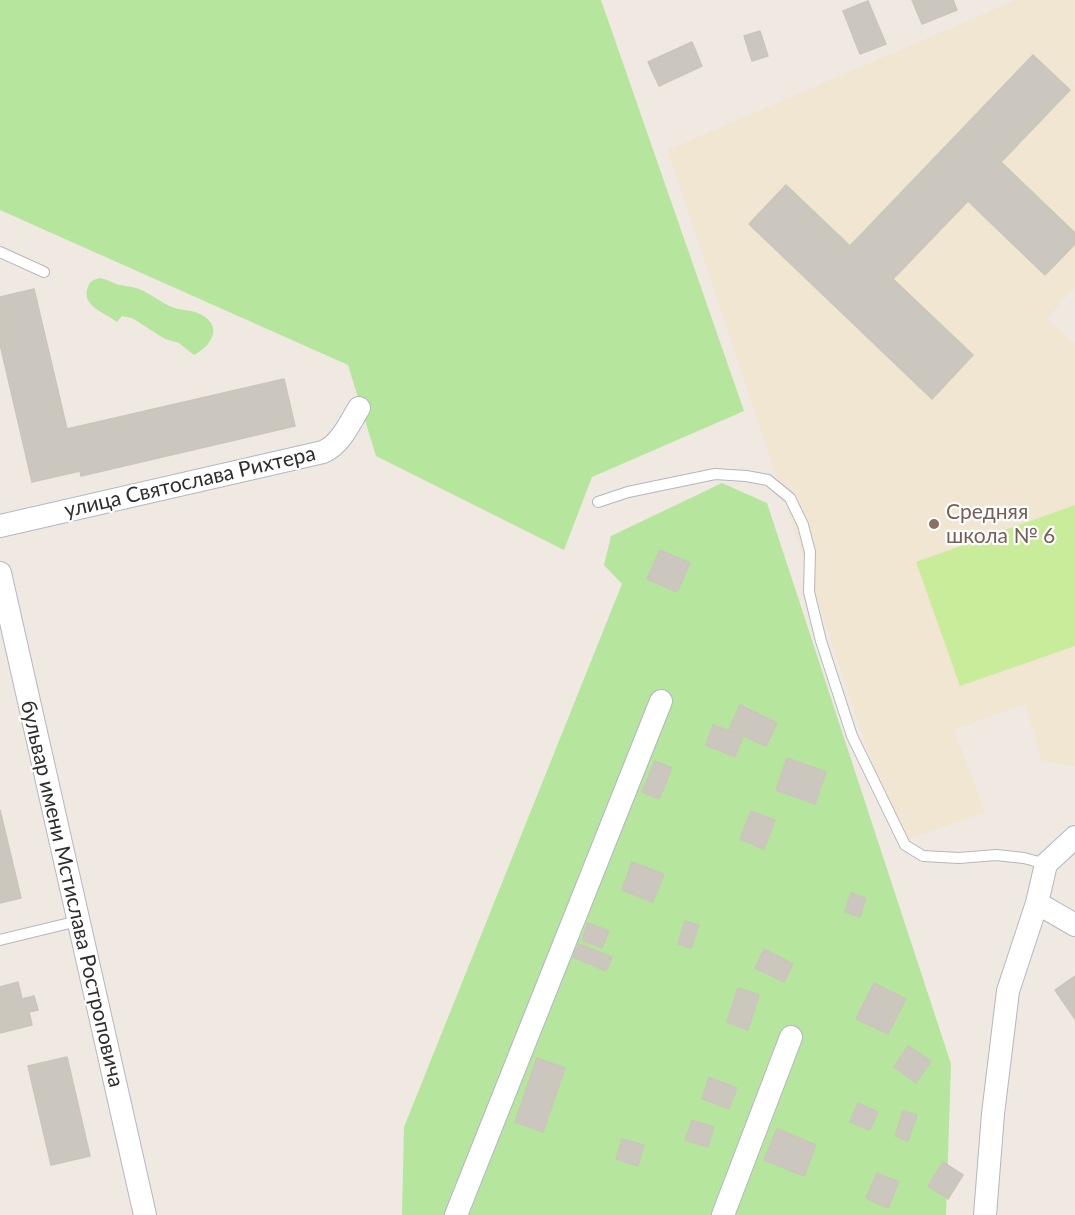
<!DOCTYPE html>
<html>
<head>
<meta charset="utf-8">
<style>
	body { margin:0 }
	canvas { display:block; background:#efe9e1 }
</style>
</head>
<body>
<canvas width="1075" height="1215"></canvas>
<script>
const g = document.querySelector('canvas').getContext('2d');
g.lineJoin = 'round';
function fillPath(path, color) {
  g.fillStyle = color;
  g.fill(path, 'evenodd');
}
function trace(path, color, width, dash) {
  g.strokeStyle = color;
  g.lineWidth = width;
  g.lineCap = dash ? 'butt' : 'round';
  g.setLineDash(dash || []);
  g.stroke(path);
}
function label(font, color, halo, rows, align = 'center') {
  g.font = font + ' Lato,sans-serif';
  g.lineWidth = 4.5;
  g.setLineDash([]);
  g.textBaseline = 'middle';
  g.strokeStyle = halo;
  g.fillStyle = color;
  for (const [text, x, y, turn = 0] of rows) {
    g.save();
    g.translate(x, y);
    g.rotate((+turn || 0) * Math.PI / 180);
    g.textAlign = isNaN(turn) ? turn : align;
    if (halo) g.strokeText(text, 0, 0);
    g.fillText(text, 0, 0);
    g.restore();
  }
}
const education = new Path2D(`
	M1016,0h59v79l-2,2 2,3v203l-28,31 28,26v422l-33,-5 -17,-57 -71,26 31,82 -87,31 -230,-693z`);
const green = new Path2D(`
	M0,0h601l143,411 -152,66 -28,73 -188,-94 -28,-91 -348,-155z
	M99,278c7,1 10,3 17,6 7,2 15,2 23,5 12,5 21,13 33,18 7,3 16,3 23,5 28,10 21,31 -1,43l-15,-12 -14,-4 -33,-21 -10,-2 -5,6c-11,-9 -37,-16 -29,-35 2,-6 5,-7 11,-9z
	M722,483l45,20 184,561 -5,151h-544l2,-88 218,-543 -18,-19 7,-29z`);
const pitch = new Path2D(`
	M1075,505v141l-115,40 -44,-124z`);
const building = new Path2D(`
	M912,0h41l4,10 -35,14z
	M868,1l18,43 -26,10 -17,-43z
	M760,31l8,25 -16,5 -8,-25z
	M692,42l10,24 -43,20 -11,-24z
	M1033,55l37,35 -69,72 74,71v11l-30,31 -77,-74 -75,78 80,76 -41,44 -183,-175 37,-39 64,61z
	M34,289l33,140 217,-50 11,47 -214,50 -1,-5 -48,11 -32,-138v-47z
	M660,550l30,13 -13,29 -30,-13z
	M740,705l37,18 -11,23 -37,-17z
	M713,725l30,11 -8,21 -29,-12z
	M787,758l39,14 -11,32 -39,-14z
	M655,761l17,7 -13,31 -17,-7z
	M0,810l21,88 -21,5z
	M751,811l24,9 -11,29 -24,-10z
	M632,862l32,12 -11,28 -31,-12z
	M851,893l15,5 -6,19 -15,-5z
	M685,921l14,4 -8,23 -13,-4z
	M588,923l21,8 -7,17 -20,-8z
	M579,944l33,13 -6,14 -33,-14z
	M764,949l29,15 -9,18 -29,-14z
	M1075,976v43l-20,-29z
	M18,982l4,17 12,-3 4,14 -9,2 3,13 -32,8v-46z
	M874,983l32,16 -18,35 -32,-15z
	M738,988l21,7 -11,35 -21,-8z
	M908,1046l23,15 -15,22 -22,-16z
	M67,1057l23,99 -39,9 -23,-99z
	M537,1058l28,10 -22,64 -28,-10z
	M709,1077l28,11 -8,21 -27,-10z
	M858,1103l20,9 -8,18 -20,-8z
	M903,1111l14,4 -9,26 -13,-5z
	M692,1120l22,7 -6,20 -23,-7z
	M777,1129l39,16 -12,31 -40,-16z
	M622,1139l22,6 -6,21 -22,-7z
	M943,1162l20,13 -15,24 -20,-13z
	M877,1173l22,9 -11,26 -22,-10z`);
const lane = new Path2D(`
	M0,252l44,20
	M598,502l30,-10 87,-18 31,2 22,4 22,18 13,27 7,27 -1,40 12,49 31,95 53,109 18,11 36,2 37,-3 28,3 22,6
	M0,940l78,-19`);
const street = new Path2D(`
	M0,526l323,-74c18,-8 26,-28 36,-44
	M0,573l145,642
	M1037,903l38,22
	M456,1215l205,-514
	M723,1215l68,-178
	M985,1215l8,-101 15,-123 29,-88 9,-39 29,-27`);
const markers = [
	[934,524,6,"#8d6e63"]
];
const streetNames = [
	["улица Святослава Рихтера",190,482,-13],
	["бульвар имени Мстислава Ростроповича",72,894,77]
];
const educationNames = [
	["Средняя",946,512],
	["школа № 6",946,536]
];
fillPath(education, '#f0e6d1');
fillPath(green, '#b6e59e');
fillPath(pitch, '#c9ec9a');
fillPath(building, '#cbc7bf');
trace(building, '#cbc5ba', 1.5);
trace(lane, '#b4b7c1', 12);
trace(street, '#b4b7c1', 24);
trace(lane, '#fff', 10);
trace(street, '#fff', 22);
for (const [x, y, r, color] of markers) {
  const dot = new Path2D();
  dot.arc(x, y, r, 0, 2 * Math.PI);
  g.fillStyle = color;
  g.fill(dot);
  trace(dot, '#fff', 2);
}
label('21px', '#2e2e2e', '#fff', streetNames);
label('21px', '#785e54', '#fff', educationNames, 'left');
</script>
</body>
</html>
